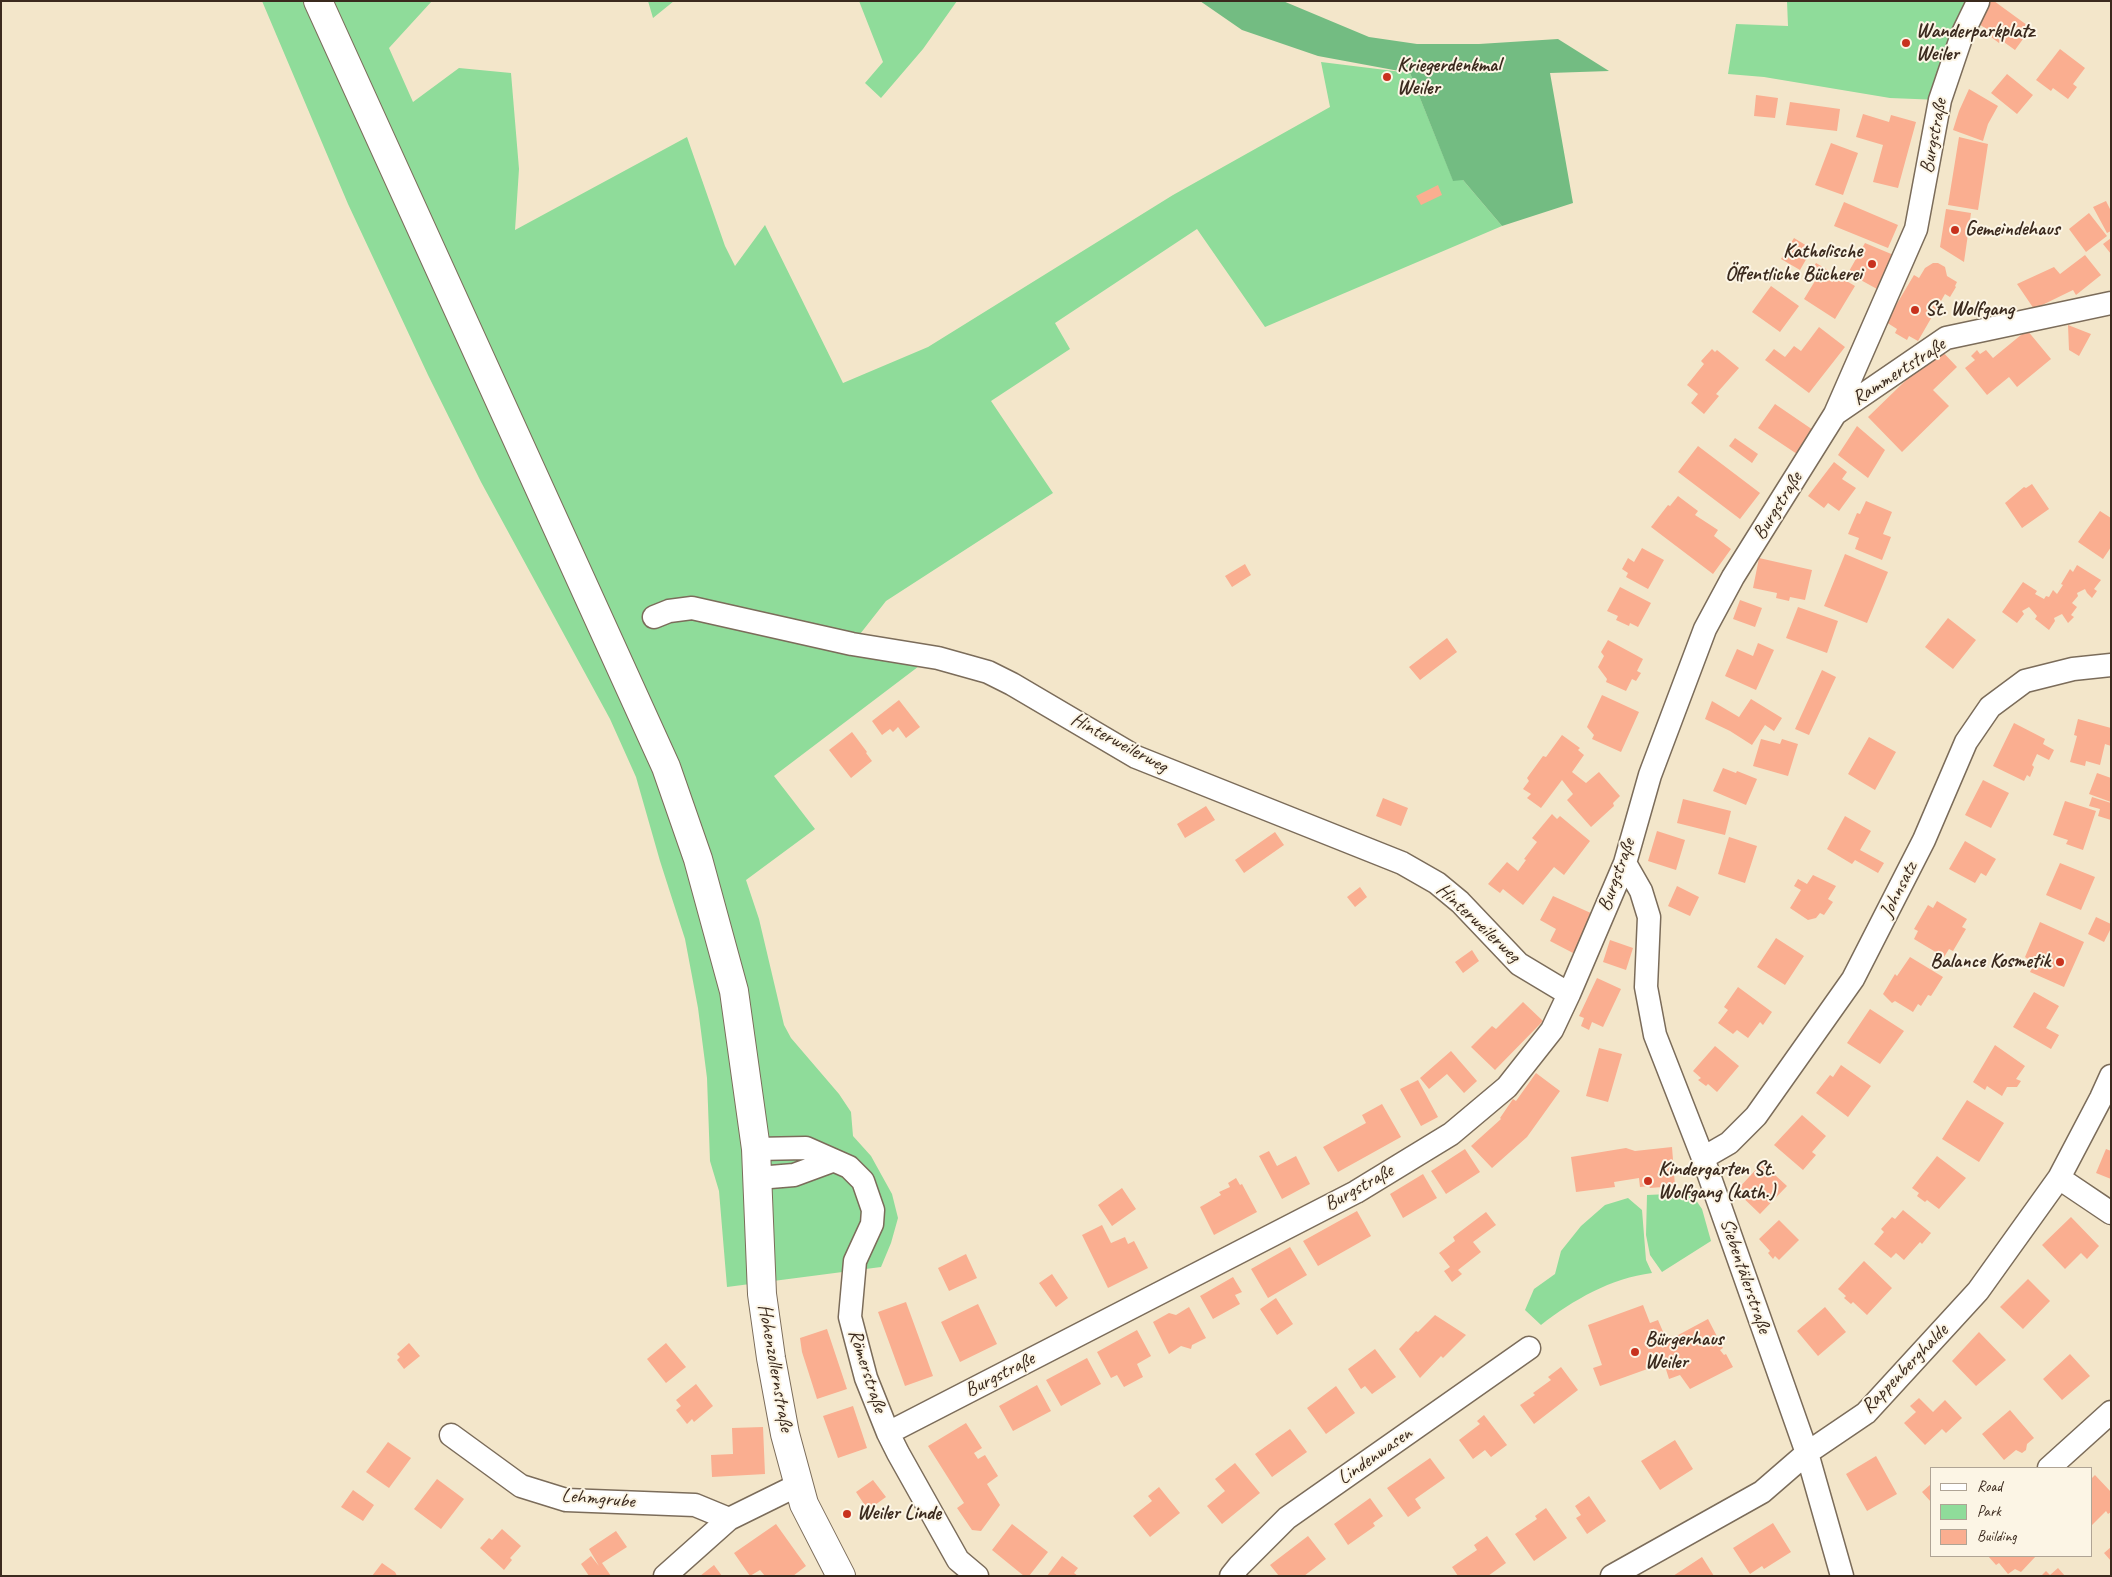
<!DOCTYPE html>
<html>
<head>
<meta charset="utf-8">
<style>
	body { margin:0 }
	#map { position:relative; width:2112px; height:1577px; overflow:hidden; background:#f3e6ca; font-family:Caveat,sans-serif }
	canvas { display:block }
	.frame { position:absolute; inset:0; border:2px solid #3b2a1e; pointer-events:none }
	.legend { position:absolute; left:1930px; top:1467px; width:162px; height:90px; box-sizing:border-box; background:#fcf5e5; border:1px solid #afa495; margin:0; padding:6px 9px; list-style:none; font-size:15px; color:#3b2a1e }
	.legend li { display:flex; align-items:center; gap:10px; height:25px }
	.legend b { width:25px; border:1px solid #afa495 }
</style>
</head>
<body>
<div id="map">
<canvas width="2112" height="1577"></canvas>
<div class="frame"></div>
<ul class="legend">
<li><b style="height:6px;background:#fff"></b>Road</li>
<li><b style="height:14px;background:#8fdc9a"></b>Park</li>
<li><b style="height:14px;background:#faae90"></b>Building</li>
</ul>
</div>
<script>
const g = document.querySelector('canvas').getContext('2d');
g.lineJoin = 'round';
function fillPath(path, color) {
  g.fillStyle = color;
  g.fill(path, 'evenodd');
}
function trace(path, color, width, dash) {
  g.strokeStyle = color;
  g.lineWidth = width;
  g.lineCap = dash ? 'butt' : 'round';
  g.setLineDash(dash || []);
  g.stroke(path);
}
function label(font, color, halo, rows, align = 'center') {
  g.font = font + ' Caveat,sans-serif';
  g.lineWidth = 4;
  g.setLineDash([]);
  g.textBaseline = 'middle';
  g.strokeStyle = halo;
  g.fillStyle = color;
  for (const [text, x, y, turn = 0] of rows) {
    g.save();
    g.translate(x, y);
    g.rotate((+turn || 0) * Math.PI / 180);
    g.textAlign = isNaN(turn) ? turn : align;
    if (halo) g.strokeText(text, 0, 0);
    g.fillText(text, 0, 0);
    g.restore();
  }
}
const green = new Path2D(`
	M262,1h170l-43,47 24,54 46,-34 52,5 8,96 -4,61 172,-93 38,109 10,20 30,-41 78,158 85,-36 245,-152 157,-88 -9,-45 89,11 43,107h10l39,46 -237,101 -68,-98 -142,94 15,26 -79,52 62,92 -167,108 -33,42 78,14 -157,119 41,53 -69,51 13,39 25,106 7,13 48,56 12,18 2,24 18,20 21,38 6,24 -7,25 -10,24 -154,20 -8,-96 -9,-30 -3,-83 -9,-70 -13,-69 -25,-78 -24,-84 -26,-58 -129,-237 -53,-107 -80,-171z
	M648,1h26l-21,17z
	M859,1h98l-34,48 -42,49 -16,-15 18,-21z
	M1787,1h191l-38,99 -50,-2 -126,-21 -36,-3 8,-50 52,2z
	M1691,1193l11,16 9,32 -49,31 -12,-17 -4,-20 1,-40z
	M1628,1198l14,12 4,50 6,13c-41,5 -79,27 -111,52l-16,-15 9,-21 21,-15 6,-23 20,-25 24,-21z`);
const forest = new Path2D(`
	M1200,1h83l86,36 48,7h62l79,-5 51,32 -59,2 23,130 -71,23 -39,-46 -10,1 -43,-108 -92,-17 -76,-26z`);
const building = new Path2D(`
	M1989,1h5l37,27 -16,22 -14,-10 -2,3 -8,-6 2,-3 -18,-13z
	M2060,49l25,19 -12,16 4,3 -9,12 -15,-11 -2,3 -15,-11z
	M2007,74l26,21 -16,19 -26,-21z
	M1969,89l29,17 -10,18 -5,17 -30,-11 6,-19z
	M1756,95l22,3 -3,20 -21,-2z
	M1790,102l50,7 -3,22 -51,-6z
	M1863,114l26,8 2,-7 25,7 -18,66 -25,-6 10,-37 -27,-8z
	M1959,137l29,7 -10,66 -30,-5z
	M1831,143l27,10 -15,42 -28,-10z
	M1438,185l4,10 -21,10 -5,-9z
	M2106,201l5,10v20l-4,2 -14,-26z
	M1844,202l54,23 -10,23 -54,-22z
	M1946,209l25,4 -7,49 -24,-15z
	M2089,213l18,23 -21,16 -17,-23z
	M1794,238l18,11 -12,21 -19,-11z
	M2111,238v16l-8,-10z
	M1865,243l31,13 -19,33 -29,-16z
	M2085,255l16,20 -25,20 -3,-5 -39,19 -17,-25 37,-17 6,7z
	M1816,263l39,23 -20,33 -31,-20 11,-18 -7,-5z
	M1933,263h5l7,4 2,9 10,6 -2,4 1,1 -6,10 -5,-3 -27,47 -9,-5 -2,4 -12,-7 2,-4 -11,-7 28,-47 5,3 6,-10z
	M1771,286l28,20 -19,26 -28,-20z
	M2068,325l23,9 -12,22 -10,-6z
	M1819,327l26,20 -36,46 -44,-33 9,-11 11,8 9,-11 7,5z
	M2027,330l24,29 -34,28 -8,-10 -22,18 -22,-27 10,-8 -4,-4 6,-6 3,4 6,-4 7,8z
	M1939,348l18,19 -24,23 16,16 -47,46 -34,-35z
	M1712,349l3,3 2,-2 22,18 -23,26 3,2 -15,18 -13,-11 7,-9 -11,-9 17,-21 -3,-3z
	M1775,404l41,28 -16,24 -42,-28z
	M1857,426l28,24 -17,28 -30,-23z
	M1735,438l23,16 -6,9 -23,-17z
	M1698,446l62,47 -20,26 -62,-47z
	M1834,462l13,10 -5,7 14,9 -17,23 -11,-8 -4,5 -16,-12z
	M2032,484l17,25 -27,19 -17,-25 19,-16 2,1z
	M1678,496l20,15 -3,4 23,15 -4,6 17,13 -18,25 -62,-47 17,-22 2,1z
	M1866,501l26,11 -9,22 8,3 -9,23 -27,-11 4,-11 -11,-4 9,-21 3,1z
	M2100,511l11,7v29l-8,12 -25,-17z
	M1642,548l22,12 -16,29 -22,-12 2,-4 -6,-4 6,-11 6,4z
	M1845,554l43,18 -21,51 -43,-17z
	M1759,558l53,12 -7,30 -15,-3 -1,4 -13,-3 1,-5 -24,-5z
	M1245,564l6,11 -19,12 -7,-11z
	M2077,565l24,15 -7,9 3,2 -5,7 -5,-5 -2,-4 -8,4 1,3 -6,7 5,4 -6,8 3,2 -6,6 -6,-9 -8,4 1,3 -6,9 -14,-11 2,-3 -8,-9 -7,4 2,3 -7,9 -15,-11 21,-30 14,9 -2,3 9,5 2,-3 3,1 4,-7 4,4 6,-9 -2,-1 9,-15 3,3z
	M1620,587l31,16 -13,24 -8,-4 -1,3 -13,-6 2,-4 -11,-5z
	M1740,600l22,8 -7,19 -22,-8z
	M1798,607l40,14 -11,32 -41,-15z
	M1948,618l28,22 -23,29 -28,-22z
	M1447,638l10,14 -37,28 -11,-13z
	M1608,640l35,19 -6,12 4,2 -5,8 -4,-2 -6,12 -20,-9 1,-3 -9,-12 6,-11 -3,-4z
	M1758,643l16,7 -18,40 -31,-14 12,-27 16,7z
	M1822,670l14,7 -27,58 -14,-6z
	M1602,695l37,17 -18,40 -29,-13 2,-4 -7,-8z
	M1751,699l31,19 -8,13 -9,-6 -13,20 -22,-14 -25,-12 7,-18 27,16z
	M899,700l21,27 -14,11 -8,-11 -5,5 -3,-3 -8,6 -10,-14z
	M2078,719l33,9v18l-6,-2 -5,21 -14,-4 -1,5 -15,-4 7,-26 -3,-1z
	M2014,723l31,16 -2,5 11,6 -5,10 -12,-6 -5,11 2,2 -4,10 -3,-2 -3,6 -31,-15z
	M852,732l15,20 -1,1 6,8 -21,17 -22,-28z
	M1562,735l18,13 -2,2 6,5 -12,17 14,11 13,-11 21,24 -7,7 1,3 -23,21 -24,-27 6,-6 -11,-14 -21,28 -14,-10 4,-4 -8,-5 6,-8 -2,-3 16,-22 3,1z
	M1869,737l27,15 -21,38 -27,-16z
	M1761,739l19,5 2,-5 16,5 -10,32 -35,-10z
	M1723,768l13,5 1,-2 20,8 -11,26 -33,-14z
	M2097,773l14,5v24l-22,-8z
	M1983,780l26,13 -18,35 -26,-13z
	M2092,797l19,6v17l-13,-4 2,-7 -11,-3z
	M1383,798l25,10 -7,18 -25,-10z
	M1683,799l48,12 -6,24 -48,-12z
	M2065,801l31,10 -13,39 -17,-6 2,-4 -15,-5z
	M1206,806l9,14 -30,18 -8,-14z
	M1552,814l5,5 3,-3 30,25 -26,34 -10,-8 -31,38 -20,-16 -3,4 -12,-9 19,-22 11,9 8,-11 -2,-1 13,-17 -5,-4z
	M1845,816l26,15 -11,19 24,13 -6,10 -23,-13 -3,4 -25,-15z
	M1657,831l28,9 -9,30 -28,-9z
	M1275,832l9,13 -40,28 -9,-13z
	M1729,837l28,9 -12,37 -27,-9z
	M1965,841l31,18 -10,17 -5,-3 -6,10 -26,-14z
	M2060,863l35,14 -14,33 -35,-15z
	M1813,875l23,11 -8,13 5,3 -9,13 -4,-2 -4,5 -8,2 -18,-12 11,-18 -7,-4 4,-7 9,5z
	M1677,886l22,11 -9,19 -22,-10z
	M1360,887l7,10 -12,10 -8,-10z
	M1553,896l40,18 -20,39 -23,-12 6,-12 -16,-9z
	M1937,901l30,18 -5,8 4,2 -13,22 -4,-2 -5,8 -30,-18 4,-8 -4,-2 14,-24 5,3z
	M2096,917l15,7v4l-7,14 -16,-8z
	M2040,922l44,20 -20,45 -34,-15 4,-8 -9,-7z
	M1776,938l28,18 -19,29 -28,-18z
	M1610,940l23,8 -7,22 -23,-8z
	M1472,950l7,11 -16,12 -8,-11z
	M1910,957l33,20 -12,19 -3,-1 -7,11 -3,-2 -5,8 -18,-11 -3,2 -9,-9 12,-20 2,2z
	M1597,978l24,11 -18,38 -11,-5 -3,8 -8,-4 3,-8 -5,-2z
	M1738,987l34,25 -9,13 -3,-3 -12,16 -11,-8 -4,4 -15,-11 10,-13 -4,-3z
	M2034,992l25,14 -13,22 13,7 -8,14 -38,-22z
	M1523,1002l20,19 -48,49 -24,-23 21,-21 4,3z
	M1870,1009l34,22 -24,33 -33,-21z
	M1995,1045l30,21 -9,13 5,2 -4,6h-10l-5,9 -15,-10 -2,4 -12,-8z
	M1715,1046l24,20 -22,26 -9,-8 -2,2 -8,-6 3,-2 -8,-7z
	M1599,1048l23,6 -14,48 -22,-6z
	M1451,1051l26,30 -13,12 -17,-19 -18,15 -9,-11z
	M1841,1065l30,21 -23,31 -32,-24 14,-18 3,2z
	M1536,1073l24,18 -33,46 -35,31 -21,-22 30,-27 -1,-1 13,-19 3,2z
	M1418,1080l20,37 -17,9 -21,-37z
	M1967,1100l37,23 -25,39 -37,-23z
	M1382,1104l19,33 -63,35 -15,-25 43,-24 -4,-8z
	M1802,1115l24,21 -14,16 4,3 -13,15 -29,-25z
	M1672,1147l3,39 -25,2 -1,-2 -9,1 -1,-9 -25,4 1,5 -39,5 -5,-35 55,-9 9,3z
	M1465,1149l15,23 -34,22 -15,-23z
	M2106,1149l5,2v28l-15,-6z
	M1269,1151l8,15 19,-10 14,28 -28,15 -23,-43z
	M1937,1156l29,22 -27,31 -12,-9 -2,2 -8,-6 2,-3 -7,-5z
	M1762,1163l25,23 -27,28 -24,-23z
	M1423,1174l14,24 -34,20 -13,-24z
	M1236,1178l4,7 2,-1 15,28 -43,23 -14,-28 21,-12 -2,-3 11,-5 -2,-4z
	M1122,1188l14,21 -24,17 -14,-21z
	M1903,1210l28,23 -9,11 -2,-2 -16,18 -8,-7 -5,5 -17,-14 10,-12 -3,-3 11,-12 3,2z
	M1357,1211l14,25 -53,30 -15,-25z
	M1486,1212l10,13 -23,17 8,10 -23,18 4,4 -10,8 -8,-11 6,-4 -11,-14 16,-12 -2,-4z
	M2071,1217l28,29 -12,13 -6,-6 -16,16 -23,-24z
	M1779,1220l20,20 -20,20 -4,-4 -2,3 -5,-6 2,-2 -11,-12z
	M1102,1225l9,18 14,-6 3,7 6,-3 14,27 -40,20 -26,-53z
	M1290,1247l17,28 -39,23 -17,-29z
	M966,1254l11,24 -28,13 -11,-23z
	M1864,1261l28,27 -25,27 -14,-13 -2,2 -7,-6 2,-2 -8,-7z
	M1052,1274l16,24 -12,9 -17,-24z
	M1233,1277l9,15 -7,3 5,9 -27,15 -13,-23z
	M2028,1279l22,22 -27,28 -23,-22z
	M1276,1298l17,26 -16,11 -17,-26z
	M906,1302l27,74 -28,10 -27,-74z
	M978,1304l19,40 -37,18 -19,-40z
	M1643,1305l7,18 8,-3 9,21 41,-22 15,29 -3,2 4,5 2,-1 7,13 -43,22 -10,-14 -11,4 -5,-16 -64,23 -7,-18 9,-3 -14,-40z
	M1189,1307l17,31 -14,7 -1,4 -10,-3 -12,8 -16,-32 16,-9 7,2z
	M1825,1307l21,25 -28,24 -21,-25z
	M1435,1315l31,20 -23,23 -2,-2 -21,22 -21,-29 17,-18 2,1z
	M827,1329l20,60 -30,10 -15,-47 -2,-14z
	M1137,1330l14,26 -14,8 6,13 -19,10 -7,-12 -6,3 -14,-26z
	M1979,1332l27,28 -30,26 -24,-25z
	M409,1343l11,13 -16,13 -7,-9 3,-3 -3,-3z
	M666,1343l20,24 -20,16 -19,-24z
	M1375,1349l21,28 -24,17 -7,-8 -4,3 -13,-20z
	M2070,1354l20,22 -28,24 -19,-21z
	M1087,1358l14,26 -40,22 -15,-26z
	M1561,1367l17,23 -44,34 -14,-19 15,-10 -2,-2 18,-13 -3,-3z
	M696,1384l17,22 -19,16 -2,-3 -5,5 -11,-14 5,-4 -5,-6z
	M1037,1385l14,26 -38,20 -14,-25z
	M1336,1386l19,27 -29,21 -19,-26z
	M1919,1398l14,14 12,-12 17,18 -16,15 -4,-4 -17,16 -21,-22 12,-11 -6,-6z
	M853,1406l14,42 -29,10 -15,-42z
	M2010,1410l24,28 -7,6 -1,6 -4,3 -6,-3 -12,10 -22,-26z
	M1484,1415l23,30 -16,12 -6,-7 -12,9 -14,-19 21,-16 -3,-3z
	M966,1423l16,25 -8,5 4,6 7,-4 13,21 -11,8 13,21 -19,26 -9,-1 -15,-22 7,-5 -36,-57z
	M763,1427l2,47 -53,3 -1,-22 22,-1 -1,-26z
	M1290,1429l17,23 -35,25 -17,-23z
	M1675,1440l18,29 -33,21 -19,-29z
	M388,1442l23,16 -22,30 -23,-16z
	M1876,1456l21,38 -30,17 -21,-37z
	M1430,1458l15,20 -30,21 6,9 -13,9 -21,-29z
	M1235,1463l25,30 -38,31 -15,-18 18,-15 -10,-12z
	M2095,1475l16,17v20l-3,2 -2,-3 -15,15v-47z
	M437,1479l27,20 -23,30 -27,-20z
	M873,1480l13,17 -18,13 -12,-18z
	M1931,1484v18l-9,-10z
	M1159,1487l21,26 -30,24 -17,-21 19,-15 -4,-5z
	M353,1490l21,15 -11,16 -22,-14z
	M1589,1496l17,25 -19,13 -11,-16 5,-3 -6,-9z
	M1370,1498l13,18 -10,7 2,3 -27,19 -14,-21z
	M1546,1508l21,30 -33,23 -19,-27 22,-15 -2,-3z
	M1773,1523l18,29 -27,17 -2,-3 -12,8 -17,-26z
	M776,1524l30,42 -13,10h-28l-5,-6 -10,6 -16,-23z
	M1012,1524l36,28 -19,24h-5l-32,-26z
	M502,1529l19,17 -11,12 2,2 -8,10 -24,-22 9,-10 3,2z
	M616,1531l11,16 -25,16 9,13h-22l-8,-12 10,-8 8,10 -10,-17z
	M1308,1536l18,23 -22,17h-25l-9,-11z
	M1487,1536l19,27 -18,13h-30l-6,-9 25,-17 -3,-5z
	M2111,1547v14l-7,-8z
	M1062,1556l16,12 -4,5 4,3h-31z
	M1988,1556h48l-15,16 -6,-3 -7,5 -9,-11 -3,2z
	M1702,1557l12,19h-41z
	M382,1563l13,9 2,4h-25z
	M714,1565l8,11h-22z
	M2058,1568l7,8h-24l5,-5 4,4z`);
const minor = new Path2D(`
	M1835,414l111,-76 165,-35
	M654,617l15,-6 23,-3 160,36 86,14 50,14 24,12 124,73 266,106 35,20 23,19 59,62 50,30
	M1625,863l16,28 8,26 -3,70 9,48 48,123 104,295 35,123
	M756,1149l50,-1 43,19 14,14 10,29 -1,14 -17,37 -5,56 16,61 22,55 10,20 60,107 19,16
	M1703,1158l26,-15 27,-27 97,-137 71,-139 42,-98 24,-35 35,-26 48,-12 38,-4
	M758,1178l36,-3 38,-14
	M2059,1178l52,35
	M888,1433l468,-241 95,-58 56,-47 45,-57 17,-36 56,-131 25,-88 55,-146 28,-52 102,-163 81,-185 24,-129 22,-65 16,-33
	M451,1435l70,51 45,14 129,5 34,14
	M2049,1468l62,-56
	M665,1576l64,-57 69,-34
	M1231,1576l8,-10 48,-48 242,-170
	M1612,1576l150,-84 45,-39 59,-40 112,-122 81,-113 42,-80 10,-22`);
const secondary = new Path2D(`
	M318,1l348,766 32,92 36,132 22,158 6,145 9,64 14,76 19,70 37,72`);
const markers = [
	[1906,43,5,"#c8321e"],
	[1387,77,5,"#c8321e"],
	[1955,230,5,"#c8321e"],
	[1872,264,5,"#c8321e"],
	[1915,310,5,"#c8321e"],
	[2060,962,5,"#c8321e"],
	[1648,1181,5,"#c8321e"],
	[1635,1352,5,"#c8321e"],
	[847,1514,5,"#c8321e"]
];
const poiNames = [
	["Wanderparkplatz",1916,32],
	["Weiler",1916,55],
	["Kriegerdenkmal",1397,66],
	["Weiler",1397,89],
	["Gemeindehaus",1965,230],
	["Katholische",1862,252,"right"],
	["Öffentliche Bücherei",1862,275,"right"],
	["St. Wolfgang",1925,310],
	["Balance Kosmetik",2050,962,"right"],
	["Kindergarten St.",1658,1170],
	["Wolfgang (kath.)",1658,1193],
	["Bürgerhaus",1645,1340],
	["Weiler",1645,1363],
	["Weiler Linde",857,1514]
];
const streetNames = [
	["Burgstraße",1934,136,-79],
	["Rammertstraße",1899,372,-33],
	["Burgstraße",1778,506,-58],
	["Hinterweilerweg",1119,743,28],
	["Burgstraße",1617,875,-70],
	["Johnsatz",1899,890,-63],
	["Hinterweilerweg",1478,923,43],
	["Burgstraße",1359,1188,-29],
	["Siebentälerstraße",1745,1276,71],
	["Hohenzollernstraße",775,1368,80],
	["Rappenberghalde",1905,1369,-46],
	["Römerstraße",867,1371,72],
	["Burgstraße",1000,1375,-27],
	["Lindenwasen",1375,1456,-35],
	["Lehmgrube",598,1499,5]
];
fillPath(green, '#8fdc9a');
fillPath(forest, '#73bc82');
fillPath(building, '#faae90');
trace(minor, '#7b6c5a', 25);
trace(secondary, '#7b6c5a', 30);
trace(minor, '#fff', 22);
trace(secondary, '#fff', 28);
for (const [x, y, r, color] of markers) {
  const dot = new Path2D();
  dot.arc(x, y, r, 0, 2 * Math.PI);
  g.fillStyle = color;
  g.fill(dot);
  trace(dot, '#fcf5e5', 2);
}
label('bold 20px', '#3b2a1e', '#fcf5e5', poiNames, 'left');
label('20px', '#3b2a1e', '#fcf5e5', streetNames);
</script>
</body>
</html>
